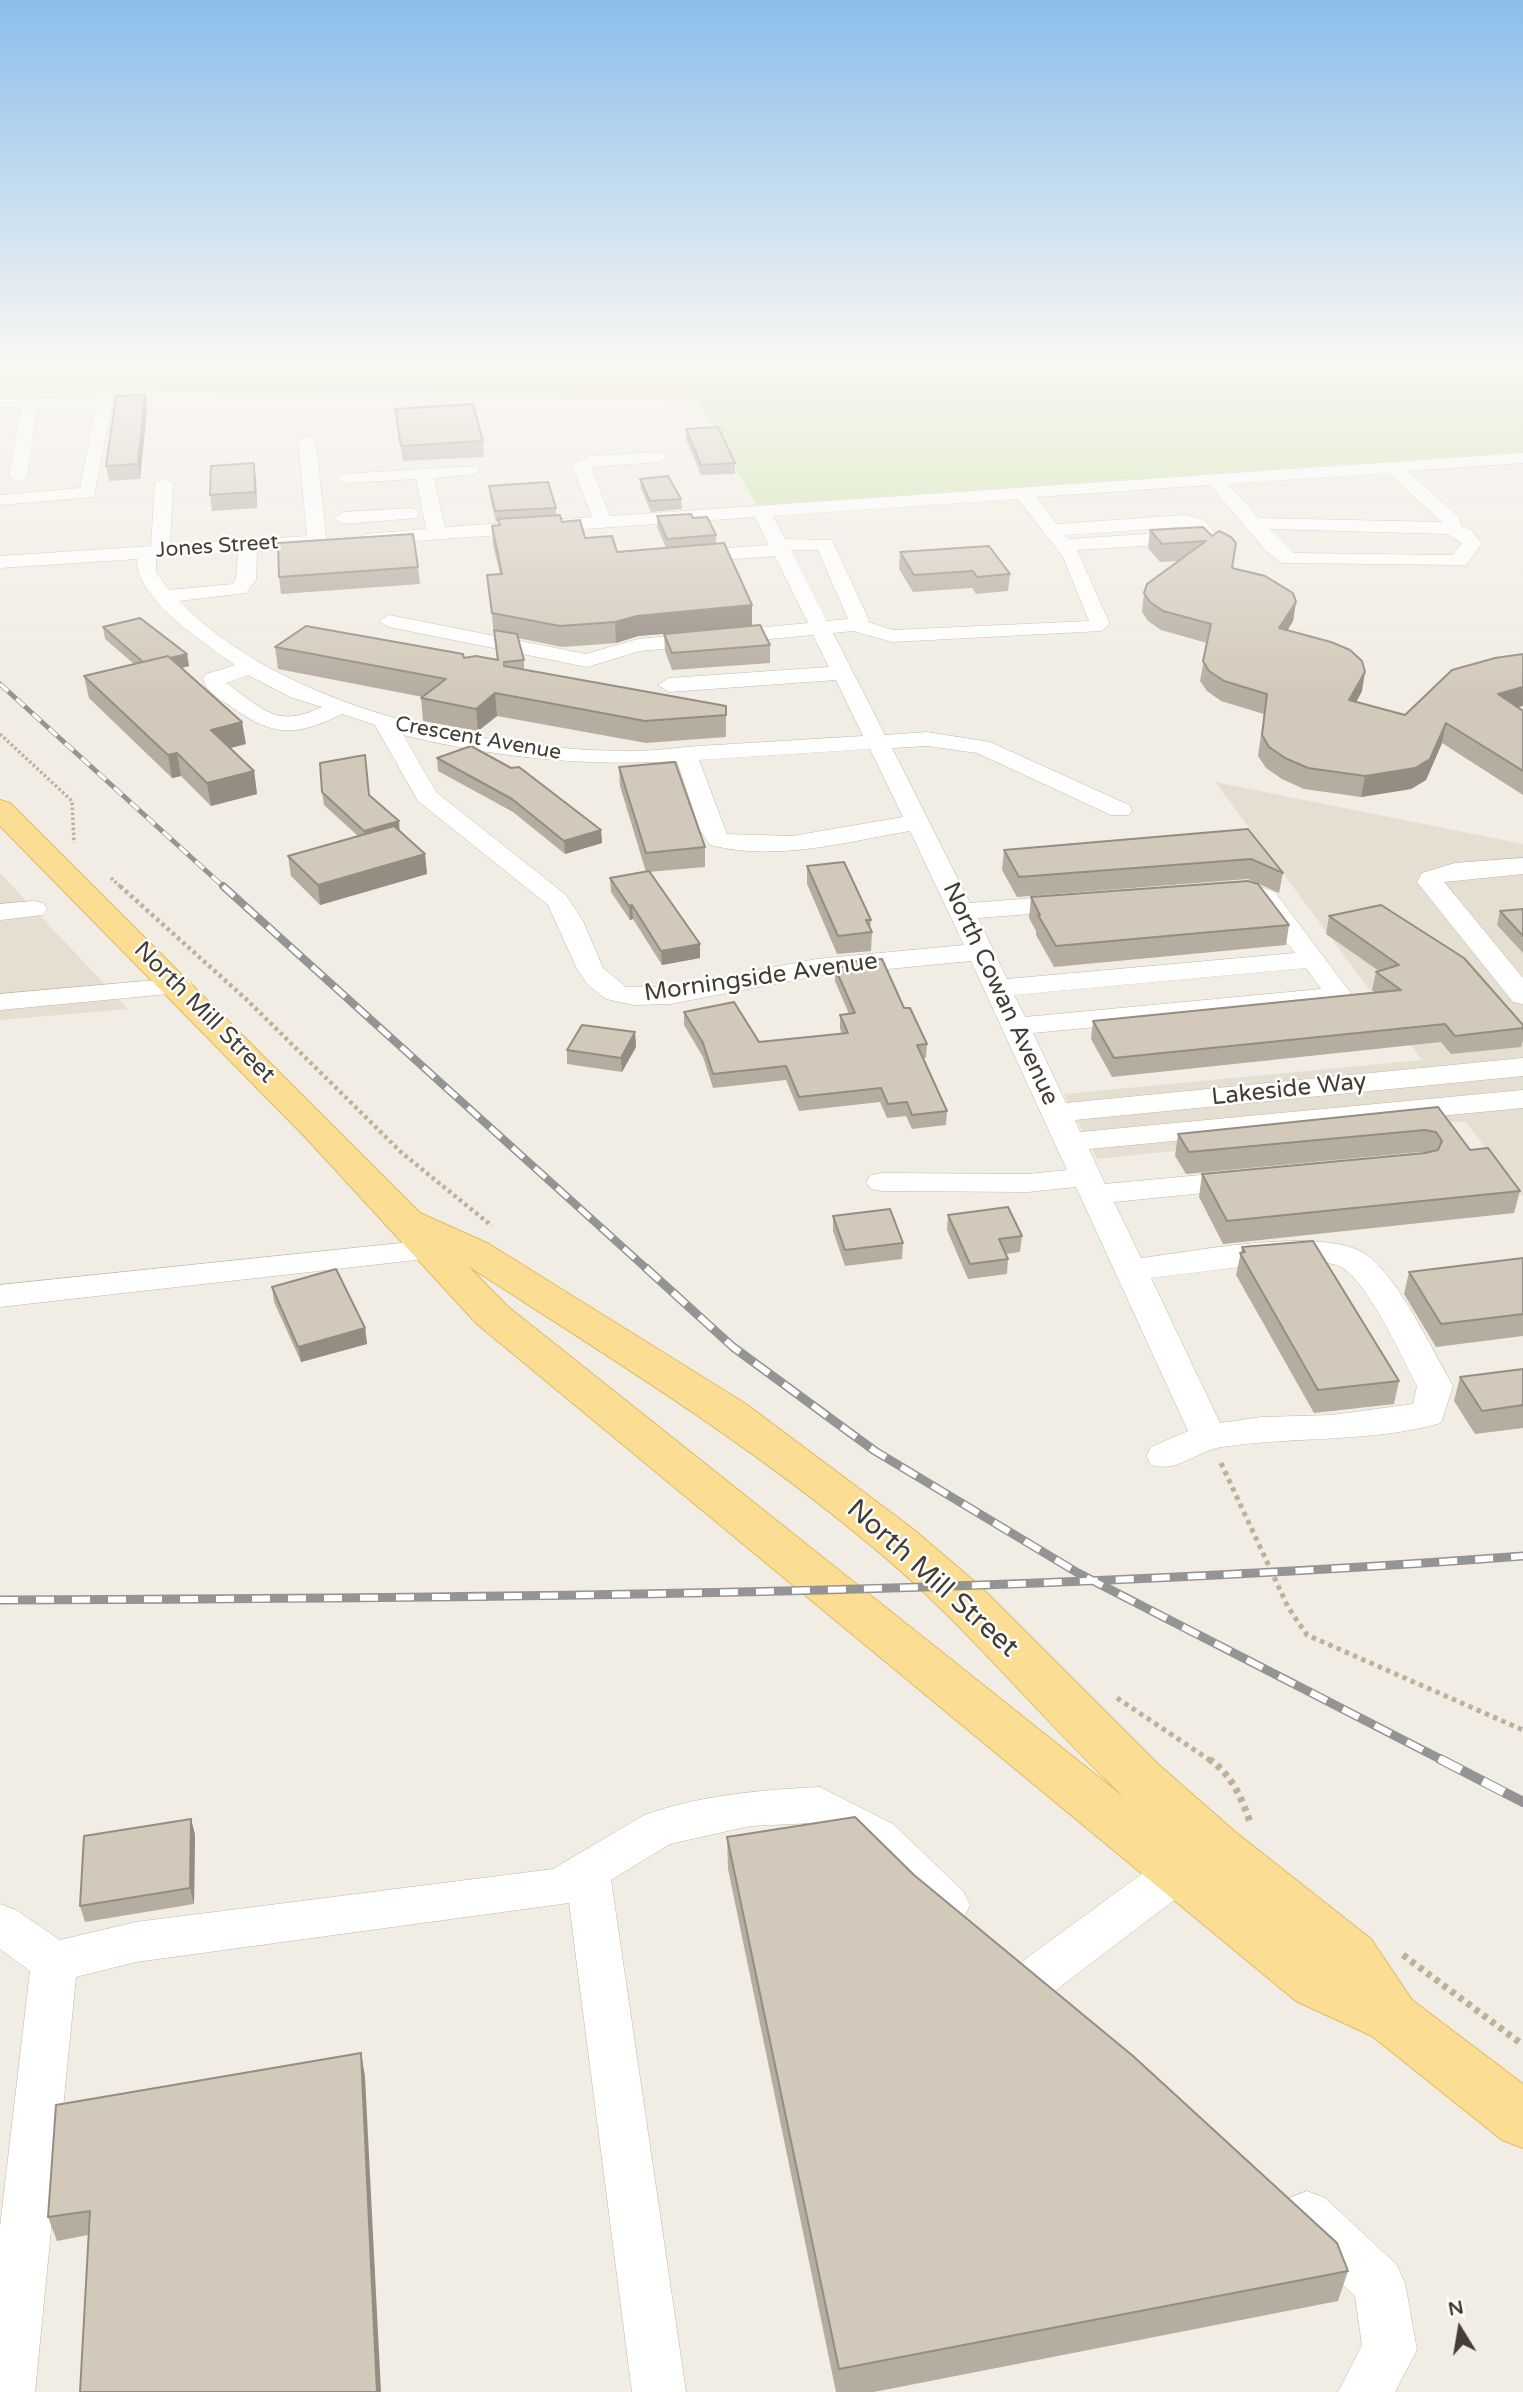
<!DOCTYPE html>
<html>
<head>
<meta charset="utf-8">
<style>
	body { margin:0 }
	#map { position:relative; width:1523px; height:2392px; overflow:hidden; background:#f1ede4; font-family:"Varela Round",sans-serif }
	canvas { display:block }
	.north { position:absolute; left:1425px; top:2294px; width:70px; height:70px; -webkit-text-stroke:5px #fff; paint-order:stroke; rotate:349deg; font-size:19px; font-weight:700; line-height:28px; text-align:center; color:#433d34 }
	.north::after { content:''; display:block; margin:auto; width:24px; height:32px; background:#433d34; clip-path:polygon(50% 0,100% 100%,50% 72%,0 100%) }
</style>
</head>
<body>
<div id="map">
<canvas width="1523" height="2392"></canvas>
<div class="north">N</div>
</div>
<script>
const g = document.querySelector('canvas').getContext('2d');
g.lineJoin = 'round';
function fillPath(path, color) {
  g.fillStyle = color;
  g.fill(path, 'evenodd');
}
function trace(path, color, width, dash) {
  g.strokeStyle = color;
  g.lineWidth = width;
  g.lineCap = dash ? 'butt' : 'round';
  g.setLineDash(dash || []);
  g.stroke(path);
}
function label(font, color, halo, rows, align = 'center') {
  g.font = font + ' "Varela Round",sans-serif';
  g.lineWidth = 5;
  g.setLineDash([]);
  g.textBaseline = 'middle';
  g.strokeStyle = halo;
  g.fillStyle = color;
  for (const [text, x, y, turn = 0] of rows) {
    g.save();
    g.translate(x, y);
    g.rotate((+turn || 0) * Math.PI / 180);
    g.textAlign = isNaN(turn) ? turn : align;
    if (halo) g.strokeText(text, 0, 0);
    g.fillText(text, 0, 0);
    g.restore();
  }
}
const residential = new Path2D(`
	M1215,782l308,62v353l-58,-76 -368,38 -33,-65 358,-34z
	M0,873l128,136 -128,11z`);
const green = new Path2D(`
	M0,359h1523v93l-767,53 -57,-104 -699,-12z`);
const pathFar4 = new Path2D(`
	M777,359l315,7 53,-7`);
const pathFar3 = new Path2D(`
	M0,734l72,67 2,42
	M111,878l11,10`);
const pathFar2 = new Path2D(`
	M120,886l126,113 156,154 90,73`);
const pathFar1 = new Path2D(`
	M1221,1463l67,144 19,28 216,95
	M1117,1698l94,63`);
const path = new Path2D(`
	M1209,1759c23,16 32,38 41,63
	M1403,1955l120,90`);
const minor = new Path2D(`
	M0,397l110,4 2,3 -18,93 -94,8v-10l80,-7 15,-79 -58,-1 -10,69 -9,5 -9,-5 12,-70h-21z
	M307,436l9,5 10,96 3,4 -9,6 -63,4 -1,29 -10,13 -67,8c105,107 296,147 441,150 26,1 53,-3 79,-5 55,-3 110,-7 164,-10l-27,-56 -167,12 -11,-7 11,-7 160,-11 -16,-32 -173,16 -53,16 -198,-40 -10,-6 10,-6 197,39 52,-15 170,-16 -33,-67 -89,7 -10,-6 10,-6 83,-6 -14,-28 -383,27 -7,-2 -2,-4 2,-4 61,-5 -10,-50 -69,4 -6,-1 -3,-4 3,-4 135,-8 3,4 -3,4 -42,4 11,49 147,-10 -20,-52 17,-9 71,-4 9,5 -9,5 -69,5 19,49 913,-63v10l-116,8 53,47 1,8 9,3 12,14 -16,22 -184,-2 -16,-12 -56,-66 -174,12 21,27 127,-9 20,5 13,16 -9,6 -131,8 33,74 -9,7 -209,11 -39,-11 -20,2 52,102 42,-3 63,10 139,63 3,5 -3,5h-18l-134,-62 -50,-7 -35,2 78,155 101,-8 9,3 4,5 -4,5 -9,3 -93,7 29,61 288,-26 -47,-58 4,-5 9,-3 14,5 78,104 -4,6 -10,2 -306,29 33,70 457,-45v18l-448,44 5,12 443,-42v18l-434,41 16,35 138,-13 11,2 5,7 -5,7 -11,2 -129,13 27,56c51,-6 187,-34 227,-2 32,24 64,94 85,130l-12,37c-71,20 -147,13 -219,24 -26,4 -44,26 -71,18l-5,-9 5,-9 37,-16 -112,-244 -48,5 -146,-1 -11,-2 -5,-7 5,-7 11,-2 146,1 39,-4 -96,-209 -155,15 -146,28 -36,1 -28,-6 -18,-14 -11,-16 -29,-64 -130,-104 -43,-76 -33,-11c-47,23 -69,23 -112,-8 -11,-8 -23,-13 -27,-27l3,-5 29,-9c-30,-22 -100,-66 -98,-106l-137,9v-12l151,-10 4,-63 9,-5 9,5 -3,62 137,-9 -9,-95zM1388,473l54,49 -183,-4 -31,-34zM1018,499l45,58 26,64 -196,9 -25,-8 1,-2 -37,-80 -47,-1 -12,-23zM1184,527l9,4 -124,8 -4,-4zM1269,529l178,5 15,9 -9,12 -159,-2zM791,550h27l30,69 -21,2zM238,552l-2,27 -3,5 -64,6 -13,-18v-15zM248,675l42,22 32,10c-47,22 -58,2 -96,-24zM403,735c89,22 183,32 274,26l23,69 10,15c67,17 134,-3 200,-14l54,114 -148,14 -146,28h-44l-23,-19 -20,-47 -17,-26 -130,-103zM870,749l33,68 -111,19 -65,-2 -28,-74zM1306,968l15,21 -296,28 -11,-22zM1298,1260c14,2 31,1 43,7 27,15 61,90 76,119l-4,18 -81,11 -70,2 -42,6 -69,-145z
	M410,508l7,2 2,4 -2,4 -74,6 -9,-6 9,-6z
	M1523,858v16l-79,8 79,96v26l-10,-2 -96,-120 5,-9 33,-10z
	M34,901l9,2 4,6 -4,6 -43,5v-16z
	M179,978l10,2 4,6 -4,6 -189,18v-16z
	M430,1240l12,3 4,7 -4,7 -442,50v-22z
	M820,1787l73,37 70,67 7,14 -7,14 -16,5 -16,-5 -68,-69 -49,-27 -64,3 -80,18 -59,36 75,512h-54l-63,-489 -433,59 -60,15 -41,415h-35v-165l30,-256 -30,-22v-45l16,6 44,30 76,-18 417,-53 91,-54c57,-20 116,-25 176,-28z
	M1178,1853l16,6 6,13 -6,13 -142,108 -16,6 -16,-6 -7,-15 7,-15 142,-104z
	M1307,2191l18,7 72,67 8,18 12,67 -22,42h-57l24,-47 -7,-49 -66,-62 -8,-18 8,-18z`);
const major = new Path2D(`
	M0,800l10,3 410,410 69,31 257,160 167,125 68,58 177,177 76,67 137,108 41,61 111,84v64l-21,-8 -130,-104 -76,-35 -819,-677 -169,-184 -308,-314zM468,1266c141,91 285,179 413,288 88,74 160,165 244,244l-618,-492z`);
const railFar3 = new Path2D(`
	M0,684l225,204`);
const railFar2 = new Path2D(`
	M223,886l425,384`);
const railFar1 = new Path2D(`
	M646,1268l87,79 142,104 203,122 366,188
	M0,1600c508,-2 1016,-6 1523,-44`);
const rail = new Path2D(`
	M1440,1759l83,43`);
const wall = new Path2D(`
	M145,395l2,15 -7,69 -31,2 -3,-15z
	M395,409l88,32 1,16 -81,4z
	M686,429l49,34v11l-34,1 -15,-36z
	M256,479l1,29 -45,3 -2,-16z
	M640,479l41,20 1,10 -31,3 -10,-23z
	M489,486l67,22v7l6,7 23,16 32,14 49,-4 -9,-21v-11l36,2 23,17v9l36,61v21l18,19v18l-98,7 -7,-19 -1,-17 -26,2 -22,7 -54,4 -44,-9 6,22v10l202,36v31l-80,6 -149,-27 -19,15 -55,-10 -2,-23 2,-1 -145,-28 -3,-22 222,12 -10,-84 13,-1 -7,-29 -1,-19 7,-1v-3h-3l-6,-25z
	M1203,527l29,41 64,34 -3,19 -5,9 74,61 -6,11 49,13 112,-8 6,4v84l-81,-52 -16,37 -15,9 -50,8 -57,-8 -22,-10 -16,-11 -8,-12 6,-42 -43,-13 -14,-10 -7,-10 7,-38 -46,-13 -13,-9 -6,-9 2,-19 35,-32 -19,1 -12,-14 2,-18z
	M900,552l110,22 -2,17 -32,3 -4,-6 -59,4 -14,-23z
	M418,567l2,17 -139,10 -2,-17z
	M103,627l84,27 2,12 -8,2 65,76 -16,4 24,23 3,23 -46,12 -30,-30 -9,2 -83,-80 -5,-22 50,-12 -29,-25z
	M437,758l164,72 1,13 -37,11 -52,-42 -75,-41z
	M619,767l86,80v20l-56,5 51,86 -38,7 -29,-46 -3,1 -19,-28 -1,-14 36,-6 -26,-86z
	M322,792l47,3 31,37 25,22 2,20 -107,31 -29,-29 -3,-20 70,-20 -34,-31z
	M1248,829l35,44 -4,20 -31,-14 -231,18 -15,-27 2,-20z
	M807,866l64,54 -1,9 2,3 -1,19 -34,3 -30,-70z
	M1031,897l258,28 -3,20 -232,22 -18,-32v-4l-7,-13z
	M1523,909v44l-26,-28 3,-14z
	M1329,916l194,109v15l-2,7 -70,7 -10,-12 -329,35 -21,-38 2,-18 282,-29 -3,-2 4,-18 3,-1 -53,-37z
	M847,962l57,46 23,36 -1,14h-3l24,53 -1,14 -34,4 -6,-13 -19,2 -7,-16 -81,9 -13,-31 -73,8 -10,-31 -19,-32v-13l75,30 83,-8 -2,-5v-14l9,-1 -14,-33v-13l12,-2z
	M635,1032l1,15 -14,25 -55,-8v-14z
	M1438,1107l32,43 50,41 -6,22 -291,31 -24,-47 3,-23 224,-21 -6,-1 -234,22 -11,-18 3,-22z
	M948,1215l74,21 -2,16 -14,2 2,5 -1,15 -39,5 -21,-49z
	M833,1216l70,27 -1,16 -57,7 -12,-35z
	M1242,1247l157,134 -5,23 -80,9 -78,-138z
	M1523,1258v78l-87,11 -32,-53 5,-22z
	M272,1287l93,41 2,16 -66,18 -27,-60z
	M1523,1369v59l-48,6 -21,-33 6,-24z
	M191,1819l4,16 -1,69 -109,18 -5,-16z
	M727,1837l187,38 434,396 -10,30 -464,91h-38l-108,-523z
	M361,2053l4,24 -277,158 -31,6 -9,-24z`);
const shadedWall = new Path2D(`
	M145,395l2,15 -7,69 -2,-15z
	M254,463l2,16 1,29 -2,-16z
	M1296,602l-3,19 -17,27 3,-20z
	M752,605v21l-114,10 -22,7 -1,-21 22,-6z
	M187,654l2,12 -41,11 -3,-12z
	M1365,672l-3,19 -16,30 3,-21z
	M1523,687v19l-29,8 4,-20z
	M495,693l2,23 -19,15 -2,-22z
	M242,722l4,22 -31,8 -4,-22z
	M1446,723l-4,20 -16,37 -15,9 -50,8 4,-21z
	M177,753l4,23 -9,2 -4,-23z
	M254,771l3,23 -46,12 -4,-23z
	M399,821l1,13 -34,10 -2,-13z
	M601,830l1,13 -37,11 -1,-13z
	M425,854l2,20 -107,31 -2,-20z
	M632,905l1,14 -3,1 -1,-14z
	M700,944v14l-38,7 -1,-14z
	M635,1032l1,15 -14,25 -1,-14z
	M365,1328l2,16 -66,18 -3,-15z
	M191,1819l4,16 -1,69 -4,-16z
	M361,2053l4,24 16,315h-4z`);
const building = new Path2D(`
	M145,395l-7,69 -32,2 10,-70z
	M473,404l10,37 -82,5 -6,-37z
	M718,427l17,36 -34,2 -15,-36z
	M254,463l1,29 -45,3 1,-29z
	M668,476l13,23 -31,2 -10,-22z
	M548,482l8,26 -61,3 -6,-25z
	M691,514l2,4 14,-1 9,18 -49,4 -10,-23z
	M560,515l2,7 18,-2 5,18 27,-2 5,16 107,-9 28,62 -115,11 -22,6 -55,4 -68,-13 -5,-38 15,-1 -10,-48 8,-1 -2,-6z
	M1203,527l9,9 7,-5 12,6 5,6 -4,25 33,8 28,17 3,9 -17,26 52,14 19,8 12,11 3,11 -16,28 56,15 47,-45 43,-12 28,-4v33l-25,7 25,17v60l-77,-48 -16,36 -15,9 -50,8 -57,-8 -23,-10 -16,-11 -7,-12 5,-41 -43,-13 -15,-10 -6,-10 8,-37 -48,-13 -13,-9 -6,-9 3,-9 59,-43 -44,3 -12,-14z
	M413,534l5,33 -139,10 -1,-34z
	M989,546l21,28 -33,3 -4,-6 -59,4 -14,-23z
	M140,618l47,36 -17,4 -2,-2 -25,6 -40,-35z
	M760,625l10,20 -98,8 -8,-19z
	M306,626l157,28 1,4 12,-2 22,4 -4,-30 23,4 7,26 -20,2v4l222,40v9l-81,6 -150,-28 -19,16 -55,-11 25,-19 -171,-32z
	M168,656l74,66 -31,8 43,41 -47,12 -30,-30 -9,2 -84,-79z
	M471,746l40,22 8,-1 82,63 -37,11 -52,-42 -75,-41z
	M365,755l4,40 30,26 -35,10 -42,-39 -2,-29z
	M675,762l30,85 -59,6 -27,-86z
	M394,826l31,28 -107,31 -30,-29z
	M1248,829l35,44 -32,-14 -232,18 -15,-27z
	M844,862l27,58h-5l6,12 -34,4 -31,-70z
	M649,871l51,73 -39,7 -29,-46 -3,1 -19,-28z
	M1248,881l10,3 31,41 -233,21 -18,-31h2l-9,-18z
	M1381,905l83,53 59,67v3l-68,8 -10,-12 -331,34 -21,-37 308,-31 -25,-18 23,-7 -70,-49z
	M1523,909v27l-23,-25z
	M882,959l22,49h6l17,36 -10,1 30,66 -35,4 -5,-13 -19,2 -7,-16 -82,9 -13,-31 -73,8 -10,-31 -19,-31 50,-10 25,40 89,-9 -8,-18 15,-2 -20,-45 14,-2 -2,-4z
	M582,1025l53,7 -14,26 -54,-8z
	M1438,1107l32,43 18,-2 32,43 -293,30 -25,-47 223,-21 13,-3 4,-9 -6,-9 -11,-2 -236,22 -11,-18z
	M1008,1207l14,29 -23,3 9,20 -38,5 -22,-49z
	M890,1209l13,34 -58,7 -12,-34z
	M1313,1241l86,140 -81,9 -78,-137 5,-1 -3,-5z
	M1523,1258v56l-82,10 -32,-52z
	M336,1269l29,59 -67,19 -26,-60z
	M1523,1369v36l-41,6 -22,-34z
	M855,1817l59,58 219,181 204,187 11,28 -509,98 -112,-532z
	M191,1819l-1,69 -110,18 4,-70z
	M361,2053l16,339h-297l10,-181 -42,6 8,-112z`);
const farStreetnames = [
	["Jones Street",217,547,-4],
	["Crescent Avenue",478,739,10]
];
const streetNames = [
	["Morningside Avenue",761,978,-8],
	["North Cowan Avenue",1000,994,65],
	["North Mill Street",204,1013,45],
	["Lakeside Way",1289,1090,-6]
];
const nearStreetnames = [
	["North Mill Street",932,1579,42]
];
fillPath(residential, '#e5dfd2');
fillPath(green, '#cce5ad');
trace(minor, '#bfb8aa', 1);
trace(major, '#dfbb64', 2);
trace(pathFar4, '#beb198', 2.5, [2, 2]);
trace(pathFar3, '#beb198', 3.5, [2.5, 2.5]);
trace(pathFar2, '#beb198', 4.5, [3.5, 3.5]);
trace(pathFar1, '#beb198', 5, [4.5, 4.5]);
trace(path, '#beb198', 7, [5, 5]);
fillPath(minor, '#fff');
fillPath(major, '#fbde93');
trace(railFar3, '#949494', 5);
trace(railFar2, '#949494', 8);
trace(railFar1, '#949494', 9);
trace(rail, '#949494', 10);
trace(railFar3, '#fff', 3.5, [11]);
trace(railFar2, '#fff', 5, [15]);
trace(railFar1, '#fff', 6, [18]);
trace(rail, '#fff', 8, [24]);
fillPath(wall, '#b5ada0');
fillPath(shadedWall, '#948d82');
fillPath(building, '#d3c9ba');
trace(building, '#948d82', 2);
const sky = g.createLinearGradient(0, 0, 0, 694);
sky.addColorStop(0, '#8bbeea');
sky.addColorStop(0.52, '#f9f7f3');
sky.addColorStop(1, '#f9f7f300');
g.fillStyle = sky;
g.fillRect(0, 0, 1523, 694);
label('21px', '#433d34', '#fff', farStreetnames);
label('24px', '#433d34', '#fff', streetNames);
label('28px', '#433d34', '#fff', nearStreetnames);
</script>
</body>
</html>
